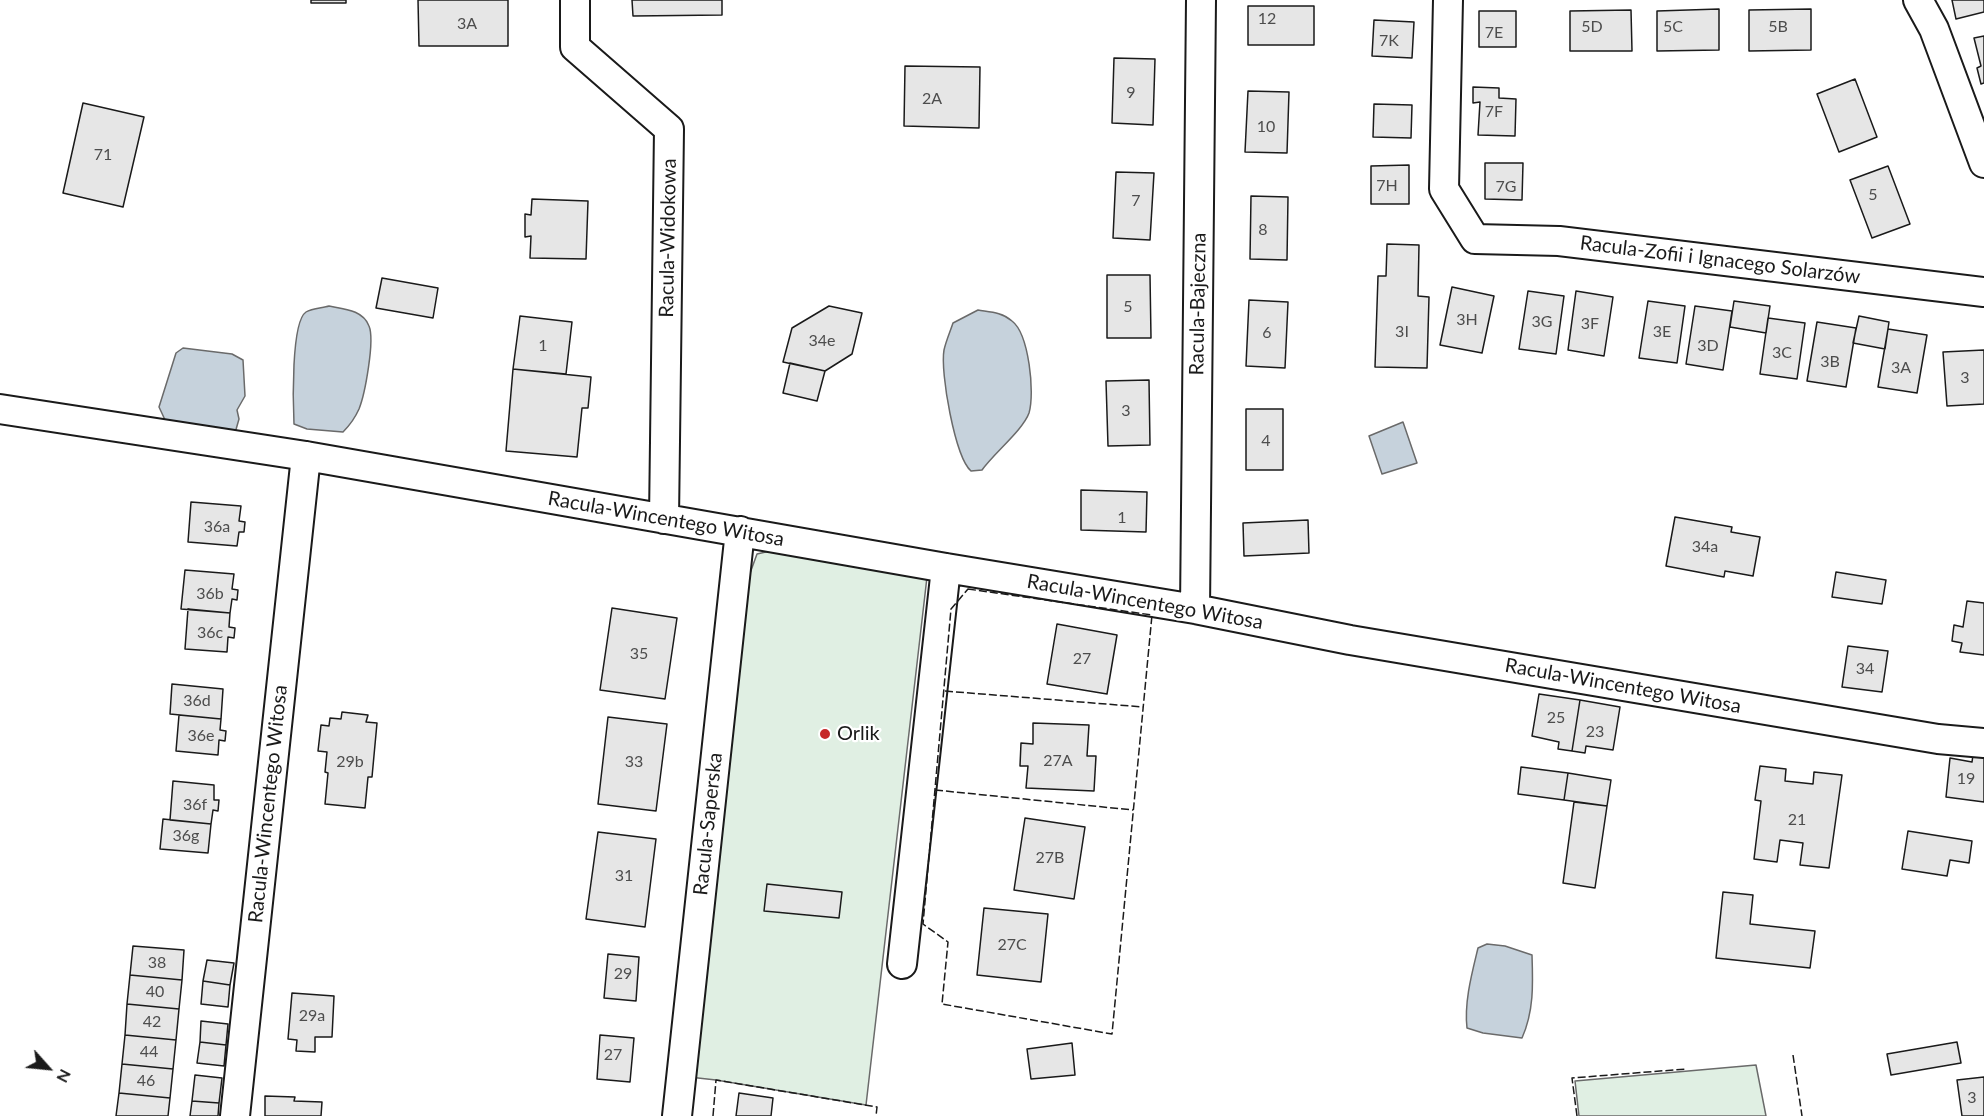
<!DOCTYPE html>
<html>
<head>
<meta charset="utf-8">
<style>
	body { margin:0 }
	#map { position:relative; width:1984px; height:1116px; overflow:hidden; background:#fff; font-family:Lato,sans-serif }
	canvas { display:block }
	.north { position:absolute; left:18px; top:1038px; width:60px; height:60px; -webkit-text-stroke:4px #fff; paint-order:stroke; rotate:117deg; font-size:16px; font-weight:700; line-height:24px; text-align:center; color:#1a1a1a }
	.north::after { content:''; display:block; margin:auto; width:21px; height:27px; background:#1a1a1a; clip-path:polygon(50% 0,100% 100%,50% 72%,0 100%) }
</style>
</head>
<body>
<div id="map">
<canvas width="1984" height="1116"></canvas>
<div class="north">N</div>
</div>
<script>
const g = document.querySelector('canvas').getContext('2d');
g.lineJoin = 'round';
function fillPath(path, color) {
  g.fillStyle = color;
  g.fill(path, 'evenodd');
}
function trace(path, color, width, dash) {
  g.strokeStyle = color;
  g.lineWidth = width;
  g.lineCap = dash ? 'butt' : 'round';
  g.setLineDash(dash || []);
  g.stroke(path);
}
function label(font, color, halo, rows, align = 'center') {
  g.font = font + ' Lato,sans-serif';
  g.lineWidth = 4.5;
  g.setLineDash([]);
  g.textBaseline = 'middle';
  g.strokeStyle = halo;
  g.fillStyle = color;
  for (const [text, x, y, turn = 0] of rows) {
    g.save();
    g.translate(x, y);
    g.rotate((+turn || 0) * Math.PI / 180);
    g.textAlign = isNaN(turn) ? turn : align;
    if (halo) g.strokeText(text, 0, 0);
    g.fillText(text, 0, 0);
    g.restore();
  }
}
const green = new Path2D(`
	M779,549l148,28 -61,528 -150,-25 -27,-3 52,-479 16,-44z
	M1756,1065l10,51h-187l-4,-35z`);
const water = new Path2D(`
	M329,306c15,3 34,4 40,20 6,14 -4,68 -10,83 -4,9 -9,16 -16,23l-36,-3 -13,-5c-1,-19 -3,-102 12,-112 6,-4 17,-4 23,-6z
	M978,310c12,2 24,2 34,11 17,13 23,72 17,92 -6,17 -36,41 -47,57l-11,1c-16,-14 -31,-99 -27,-121 2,-9 6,-18 9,-27z
	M183,348l49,6 11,6 2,36 -8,14 2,9 -4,14 -69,-11 -7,-15 17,-54z
	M1403,422l14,41 -35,11 -13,-38z
	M1487,944l18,2 27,9c1,29 2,56 -10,83l-39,-5 -16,-5c-3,-26 5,-55 11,-80z`);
const building = new Path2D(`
	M311,0h35v3h-35z
	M418,0h90v46h-89z
	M632,0h90v15l-89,1z
	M1952,0h32v12l-28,7z
	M1248,6h66v39h-66z
	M1719,9v41l-62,1v-40z
	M1811,9v41l-62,1v-41z
	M1631,10l1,41h-62v-40z
	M1479,11h37v36h-37z
	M1374,20l40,2 -2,36 -40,-2z
	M1984,36v47l-3,1 -4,-16 4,-2 -7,-28z
	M1114,58l41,1 -2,66 -41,-2z
	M905,66l75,1 -1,61 -75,-2z
	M1855,79l22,58 -38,15 -22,-58z
	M1473,87l26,1v10l17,1 -1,37 -37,-1 2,-33 -7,1z
	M1248,91l41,1 -2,61 -42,-1z
	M83,103l61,14 -21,90 -60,-14z
	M1374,104l38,1 -1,33 -38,-1z
	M1485,163h38l-1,37 -37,-1z
	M1409,165v39h-38v-38z
	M1888,166l22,58 -38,14 -22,-58z
	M1116,172l38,1 -4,67 -37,-2z
	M1251,196l37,1 -1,63 -37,-1z
	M532,199l56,2 -2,58 -56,-1 1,-22 -6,1v-23l6,1z
	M1387,244l32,1 -1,51 11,1 -2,71 -52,-1 3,-91h8z
	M1107,275h43l1,63h-44z
	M382,278l56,10 -5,30 -57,-10z
	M1452,287l42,9 -12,57 -42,-8z
	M1528,291l36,5 -8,58 -37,-5z
	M1576,291l37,6 -9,59 -36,-6z
	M1249,300l39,2 -3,66 -39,-2z
	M1648,301l37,5 -8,57 -38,-5z
	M1734,301l36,5 -4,27 -36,-6z
	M829,306l33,7 -10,41 -27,17 -42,-9 9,-34z
	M1695,306l37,5 -9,59 -37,-6z
	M520,316l52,6 -6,52 -53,-5z
	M1859,316l30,6 -4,27 -32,-6z
	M1768,318l37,5 -8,56 -37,-5z
	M1817,322l39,6 -10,59 -39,-6z
	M1888,329l39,6 -10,58 -39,-6z
	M1984,350v54l-37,2 -4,-54z
	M790,363l35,8 -8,30 -34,-8z
	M513,369l78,8 -3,31h-6l-5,49 -71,-6z
	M1149,380l1,65 -42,1 -2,-65z
	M1246,409h37v61h-37z
	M1081,490l66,2 -1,40 -65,-2z
	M191,502l50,4 -2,15 6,1 -1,10h-5l-2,14 -49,-4z
	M1675,517l57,10 -1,5 29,5 -7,39 -28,-5 -1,6 -58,-11z
	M1308,520l1,33 -65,3 -1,-33z
	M185,570l49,4 -2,15 6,1 -1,10 -5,-1 -2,14 -49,-4z
	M1836,572l50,8 -4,24 -50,-7z
	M1967,601l17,2v52l-24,-3 2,-9 -10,-2 2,-16 9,2z
	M612,608l65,10 -12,81 -65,-9z
	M188,609l42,4 -1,14 6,1 -1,10 -6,-1 -1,15 -42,-3z
	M1057,624l60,11 -10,59 -60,-10z
	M1848,646l40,5 -6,41 -40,-5z
	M172,684l51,5 -2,30 -51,-5z
	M1539,694l41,6 -8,51 -14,-2 1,-7 -27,-6z
	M1580,700l40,7 -7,43 -27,-4 -1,7 -13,-2z
	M342,712l26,3 -2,7 11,1 -5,54h-4l-3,31 -40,-4 3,-31 -3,-1 2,-20 -9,-1 3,-26 8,1 1,-8 11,1z
	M179,715l42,4 -1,11 6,1 -1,10 -6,-1 -1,15 -42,-4z
	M608,717l59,7 -11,87 -58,-7z
	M1033,723l56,2 -2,31h9l-2,35 -68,-3 2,-22h-8l1,-23 12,1z
	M1973,755l11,1v46l-38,-5 4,-39 22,4z
	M1760,766l26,3 -1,12 28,3 1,-12 28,3 -13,93 -29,-3 3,-22 -23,-3 -3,22 -23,-3 7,-58 -6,-1z
	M1521,767l47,6 -4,27 -46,-6z
	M1568,773l43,7 -4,26 -43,-6z
	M173,781l41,4v15h5l-1,11 -5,-1 -2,14 -41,-4z
	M1574,802l33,4 -12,82 -32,-5z
	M1025,818l60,9 -11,72 -60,-9z
	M163,819l48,5 -3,29 -48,-4z
	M1908,831l64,10 -3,22 -19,-3 -3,16 -45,-7z
	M598,832l58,7 -11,88 -59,-8z
	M767,884l75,8 -3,26 -75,-7z
	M1723,892l30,3 -3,29 65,7 -5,37 -94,-10z
	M984,908l64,6 -7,68 -64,-7z
	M133,946l51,4 -2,30 -52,-5z
	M608,954l31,3 -3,44 -32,-3z
	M207,960l27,3 -4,22 -27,-4z
	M130,975l52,5 -3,29 -52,-5z
	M203,981l27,4 -2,22 -27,-3z
	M292,993l42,3 -2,41h-17v15l-19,-1 1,-11 -9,-1z
	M127,1004l52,5 -3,31 -51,-5z
	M201,1021l27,3 -2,21 -26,-3z
	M125,1035l51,5 -3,29 -51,-5z
	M600,1035l34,3 -4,44 -33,-3z
	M200,1042l26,3 -2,21 -27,-3z
	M1957,1042l4,21 -70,12 -4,-21z
	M1072,1043l3,32 -44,4 -4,-30z
	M122,1064l51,5 -3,29 -51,-5z
	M195,1075l27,3 -3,25 -27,-2z
	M1984,1077v39h-22l-5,-36z
	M119,1093l51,5 -2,18h-52z
	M739,1093l34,5 -2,18h-35z
	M265,1096l30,1 -1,4 28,1 -1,14h-56z
	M192,1101l27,2 -1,13h-28z`);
const minor = new Path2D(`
	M575,0v47l94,82 -5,390
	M1448,0l-4,189 31,50 84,2 425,51
	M1918,0l16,29 50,134
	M0,409l306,47 640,112 249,41 155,31 588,99 46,4
	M1195,609l6,-609
	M902,964l44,-396
	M235,1116l71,-660
	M677,1116l63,-585`);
const fence = new Path2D(`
	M968,589l184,26 -40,419 -170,-30 6,-62 -25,-18 28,-315z
	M945,691l198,16
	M935,790l198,20
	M1793,1055l9,61
	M713,1116l3,-36 161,27 -1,9
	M1577,1116l-5,-38 114,-9`);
const markers = [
	[825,734,6,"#c62828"]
];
const numberNames = [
	["12",1267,19],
	["3A",467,24],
	["5D",1592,27],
	["5C",1673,27],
	["5B",1778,27],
	["7E",1494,33],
	["7K",1389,41],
	["9",1131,93],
	["2A",932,99],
	["7F",1494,112],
	["10",1266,127],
	["71",103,155],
	["7H",1387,186],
	["7G",1506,187],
	["5",1873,195],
	["7",1136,201],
	["8",1263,230],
	["5",1128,307],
	["3H",1467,320],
	["3G",1542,322],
	["3F",1590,324],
	["3I",1402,332],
	["3E",1662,332],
	["6",1267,333],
	["34e",822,341],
	["1",543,346],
	["3D",1708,346],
	["3C",1782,353],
	["3B",1830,362],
	["3A",1901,368],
	["3",1965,378],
	["3",1126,411],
	["4",1266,441],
	["1",1122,518],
	["36a",217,527],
	["34a",1705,547],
	["36b",210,594],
	["36c",210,633],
	["35",639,654],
	["27",1082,659],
	["34",1865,669],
	["36d",197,701],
	["25",1556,718],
	["23",1595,732],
	["36e",201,736],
	["27A",1058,761],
	["29b",350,762],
	["33",634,762],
	["19",1966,779],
	["36f",195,805],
	["21",1797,820],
	["36g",186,836],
	["27B",1050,858],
	["31",624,876],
	["27C",1012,945],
	["38",157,963],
	["29",623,974],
	["40",155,992],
	["29a",312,1016],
	["42",152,1022],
	["44",149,1052],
	["27",613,1055],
	["46",146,1081],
	["3",1972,1098]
];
const streetNames = [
	["Racula-Widokowa",668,238,-89],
	["Racula-Zofii i Ignacego Solarzów",1720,260,7],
	["Racula-Bajeczna",1198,304,-89],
	["Racula-Wincentego Witosa",666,519,10],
	["Racula-Wincentego Witosa",1145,602,10],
	["Racula-Wincentego Witosa",1623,686,10],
	["Racula-Wincentego Witosa",268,804,-84],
	["Racula-Saperska",708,824,-84]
];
const poiNames = [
	["Orlik",837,734]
];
fillPath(green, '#e0efe3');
trace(green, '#6a6a6a', 1.5);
fillPath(water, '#c6d2dc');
trace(water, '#6a6a6a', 1.5);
fillPath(building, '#e6e6e6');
trace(building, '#1a1a1a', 1.5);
trace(minor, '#1a1a1a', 32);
trace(minor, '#fff', 28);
trace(fence, '#1a1a1a', 1.5, [8, 3]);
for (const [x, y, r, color] of markers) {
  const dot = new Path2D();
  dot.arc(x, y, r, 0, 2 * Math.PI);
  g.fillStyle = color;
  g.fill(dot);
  trace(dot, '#fff', 2);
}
label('16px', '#4d4d4d', null, numberNames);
label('20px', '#1a1a1a', '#fff', streetNames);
label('20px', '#1a1a1a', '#fff', poiNames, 'left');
</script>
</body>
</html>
